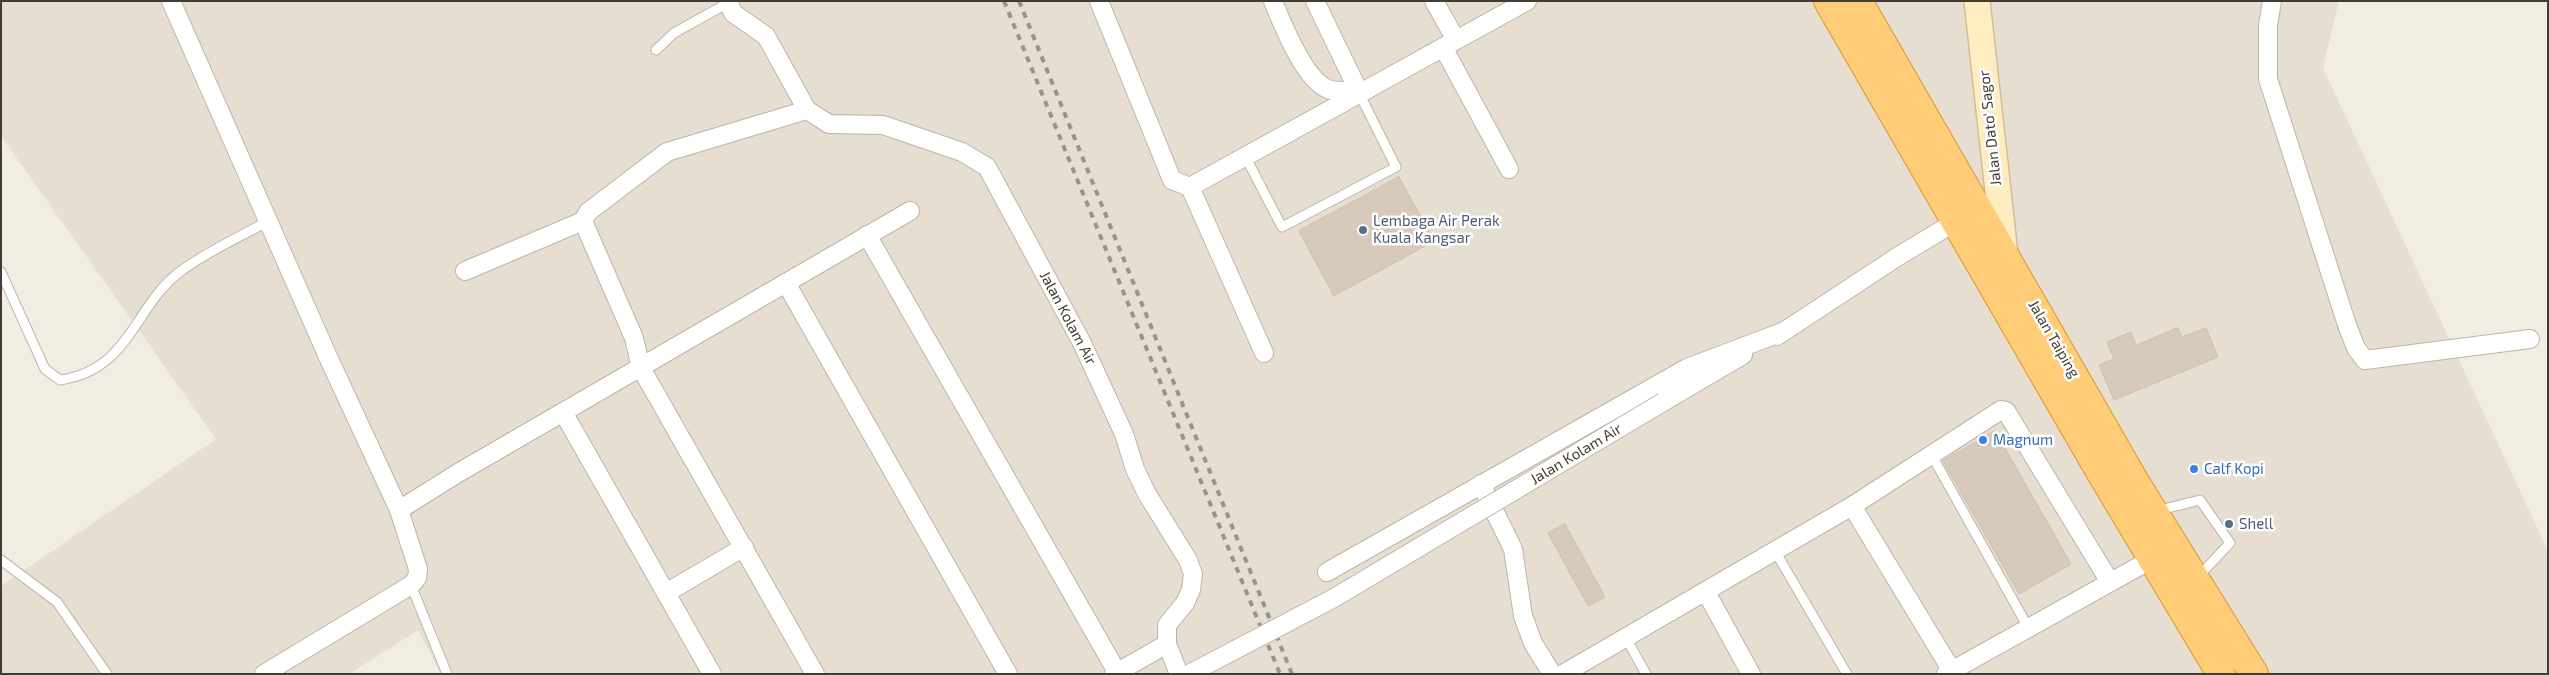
<!DOCTYPE html>
<html>
<head>
<meta charset="utf-8">
<style>
	body { margin:0 }
	#map { position:relative; width:2549px; height:675px; overflow:hidden; background:#f2ede3; font-family:"Exo 2",sans-serif }
	canvas { display:block }
	.frame { position:absolute; inset:0; border:2px solid #443c33; pointer-events:none }
</style>
</head>
<body>
<div id="map">
<canvas width="2549" height="675"></canvas>
<div class="frame"></div>
</div>
<script>
const g = document.querySelector('canvas').getContext('2d');
g.lineJoin = 'round';
function fillPath(path, color) {
  g.fillStyle = color;
  g.fill(path, 'evenodd');
}
function trace(path, color, width, dash) {
  g.strokeStyle = color;
  g.lineWidth = width;
  g.lineCap = dash ? 'butt' : 'round';
  g.setLineDash(dash || []);
  g.stroke(path);
}
function label(font, color, halo, rows, align = 'center') {
  g.font = font + ' "Exo 2",sans-serif';
  g.lineWidth = 5;
  g.setLineDash([]);
  g.textBaseline = 'middle';
  g.strokeStyle = halo;
  g.fillStyle = color;
  for (const [text, x, y, turn = 0] of rows) {
    g.save();
    g.translate(x, y);
    g.rotate((+turn || 0) * Math.PI / 180);
    g.textAlign = isNaN(turn) ? turn : align;
    if (halo) g.strokeText(text, 0, 0);
    g.fillText(text, 0, 0);
    g.restore();
  }
}
const residential = new Path2D(`
	M1,1h2338l-16,67 225,483v123h-2107l-23,-44 -69,44h-348v-88l215,-147 -215,-303z`);
const building = new Path2D(`
	M1399,177l35,64 -100,55 -35,-65z
	M2178,328l4,9 24,-9 12,29 -104,43 -15,-35 15,-6 -7,-17 24,-10 5,13z
	M1995,431l76,133 -52,30 -76,-133z
	M1565,524l40,73 -17,9 -40,-73z`);
const service = new Path2D(`
	M656,50l18,-17 54,-30
	M1245,156l37,71 114,-60 -37,-74
	M1,272l44,97 15,11c71,-10 74,-75 121,-109 27,-20 59,-34 87,-50
	M1931,454l97,173
	M2156,511l44,-11 30,43 -33,35
	M1775,551l72,123
	M1,560l56,42 50,72
	M411,585l36,89
	M1626,638l20,36`);
const minor = new Path2D(`
	M171,1l158,358 70,151 59,-37 452,-262
	M728,1l5,12 33,23 41,74 -140,42 -79,60 -5,9 51,117 7,30 174,306
	M1099,1l73,179 18,7 337,-186
	M1273,1c9,22 31,79 55,88 8,3 21,2 31,3
	M1315,1l44,91
	M1434,1l22,39
	M2272,1l-4,24v54l79,246 9,23 9,12 165,-21
	M1443,47l66,122
	M807,110l22,14 54,1 79,27 25,15 95,176 42,91 11,35 12,25 41,66 5,14 -2,16 -6,13 -18,22v19l12,30
	M1190,187l74,166
	M867,235l250,437
	M465,271l118,-50
	M786,283l222,391
	M1777,336l120,-79 58,-35
	M1663,402l80,-47
	M563,412l149,262
	M1481,484l32,65 10,67 10,27 19,31
	M1852,506l100,165
	M1327,572l360,-204 98,-37
	M1706,592l45,82
	M666,593l78,-46
	M264,674l147,-89 6,-7 1,-9 -19,-59
	M1114,674l53,-30
	M1563,674l289,-168 149,-96 5,1 104,171
	M1946,674l215,-120`);
const secondary = new Path2D(`
	M1977,1l28,254`);
const trunk = new Path2D(`
	M1828,1l270,467 123,206
	M1858,1l277,481 119,192`);
const rail = new Path2D(`
	M1004,1l276,673
	M1019,1l273,673`);
const minorBridge = new Path2D(`
	M1189,674l145,-76 329,-196`);
const markers = [
	[1363,230,5,"#5c6f8a"],
	[1983,440,5,"#3f7fe0"],
	[2194,469,5,"#3f7fe0"],
	[2229,524,5,"#5c6f8a"]
];
const streetNames = [
	["Jalan Dato' Sagor",1990,128,-96],
	["Jalan Kolam Air",1068,318,62],
	["Jalan Taiping",2054,339,60],
	["Jalan Kolam Air",1576,454,-31]
];
const serviceNames = [
	["Lembaga Air Perak",1373,221],
	["Kuala Kangsar",1373,238],
	["Shell",2239,524]
];
const shopNames = [
	["Magnum",1993,440],
	["Calf Kopi",2204,469]
];
fillPath(residential, '#e6ded1');
fillPath(building, '#d7cabb');
trace(building, '#cfbfab', 1);
trace(service, '#beb4a6', 11);
trace(minor, '#beb4a6', 20);
trace(secondary, '#d4be91', 28);
trace(trunk, '#e1942e', 30);
trace(service, '#fff', 9);
trace(minor, '#fff', 18);
trace(secondary, '#ffecc0', 25);
trace(trunk, '#ffcc78', 28);
trace(rail, '#949494', 4, [6, 6]);
trace(minorBridge, '#beb4a6', 20, []);
trace(minorBridge, '#fff', 18);
for (const [x, y, r, color] of markers) {
  const dot = new Path2D();
  dot.arc(x, y, r, 0, 2 * Math.PI);
  g.fillStyle = color;
  g.fill(dot);
  trace(dot, '#fff', 2);
}
label('15px', '#443c33', '#fff', streetNames);
label('15px', '#4e5e75', '#fff', serviceNames, 'left');
label('15px', '#366cbe', '#fff', shopNames, 'left');
</script>
</body>
</html>
